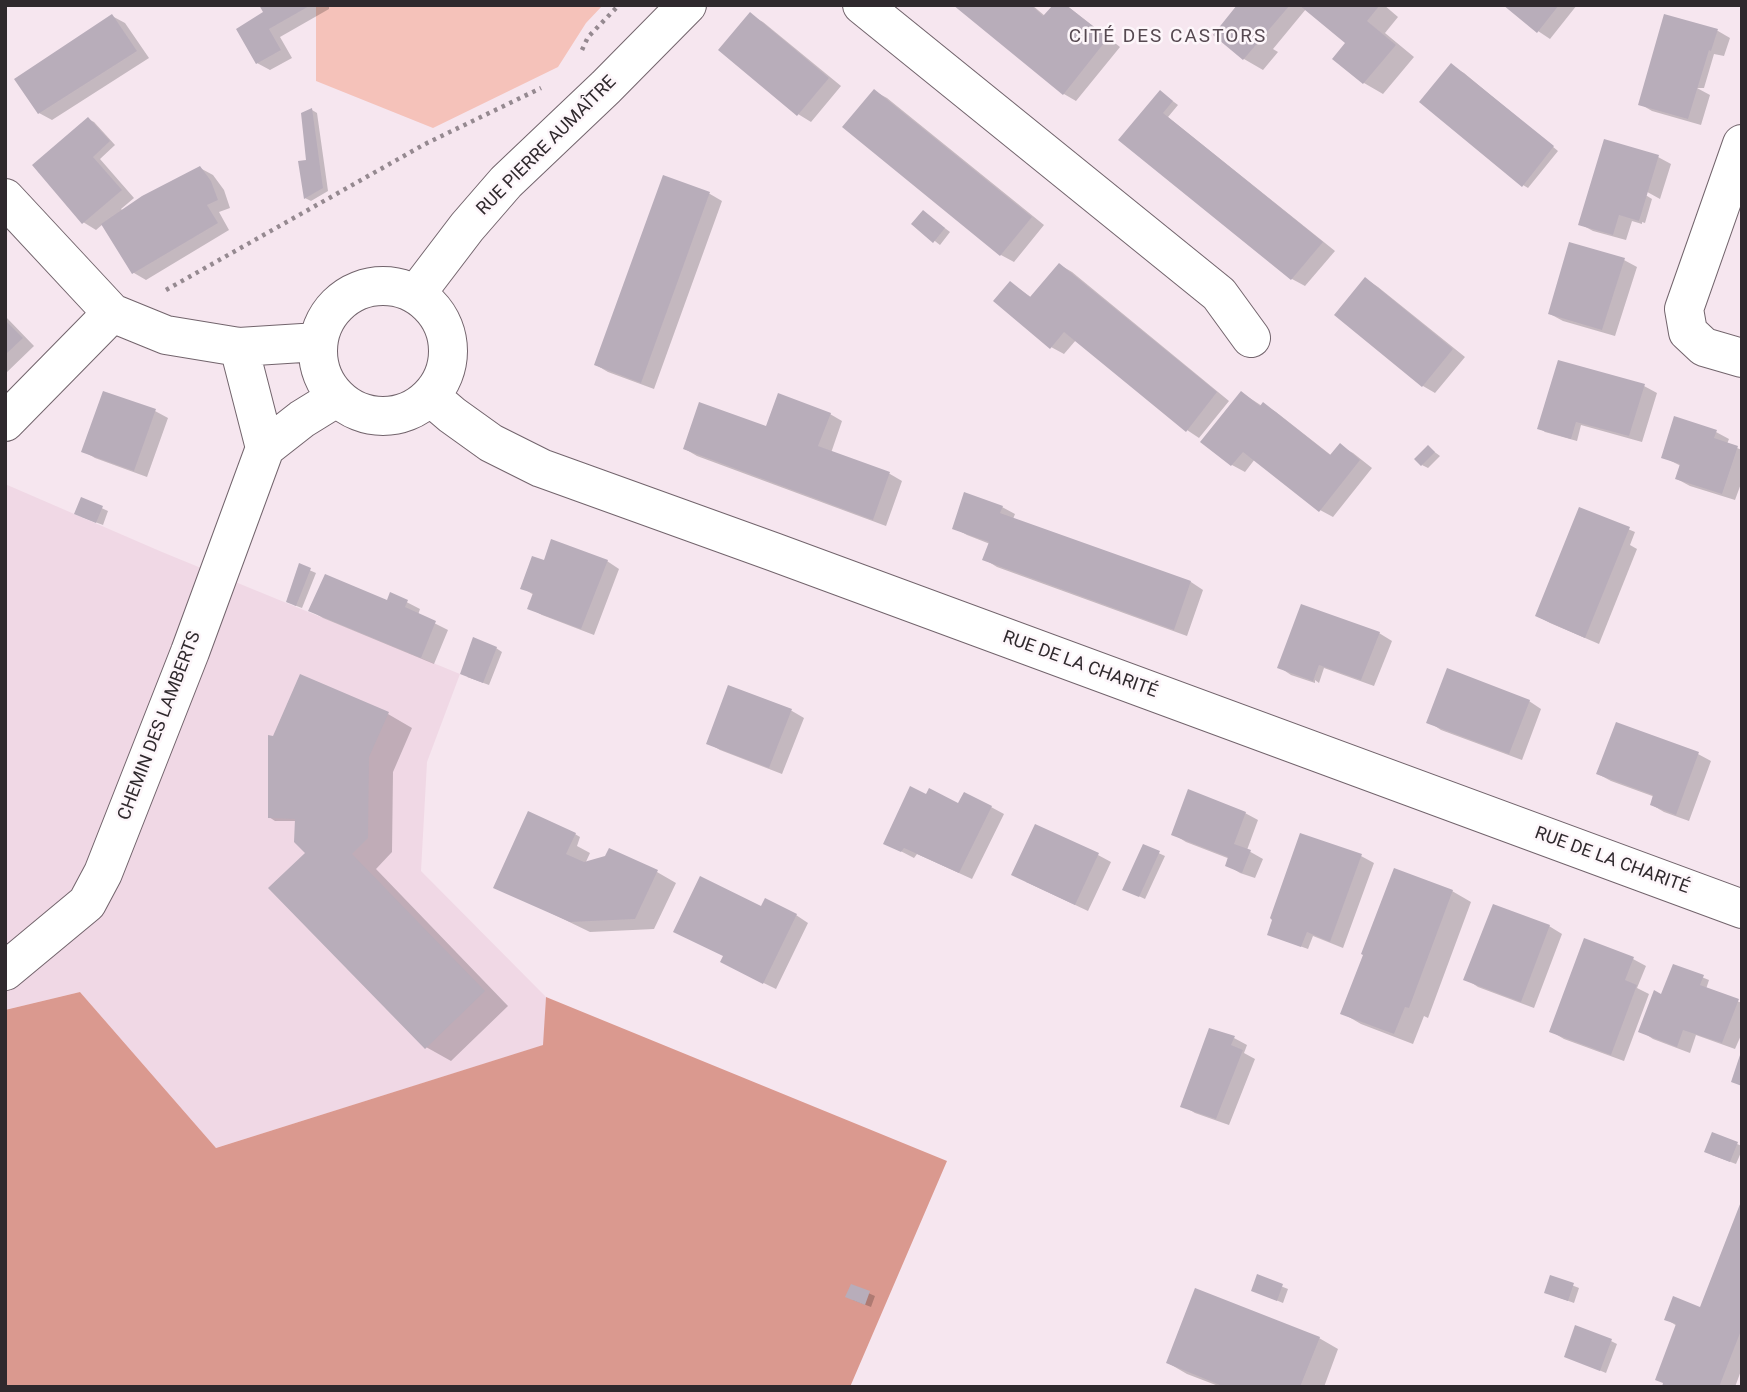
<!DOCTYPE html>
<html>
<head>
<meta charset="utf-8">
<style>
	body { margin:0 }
	#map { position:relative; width:1747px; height:1392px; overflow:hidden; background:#f6e6ef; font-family:Roboto,sans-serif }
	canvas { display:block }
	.frame { position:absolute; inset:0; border:7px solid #2f292d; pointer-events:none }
</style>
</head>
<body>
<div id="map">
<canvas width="1747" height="1392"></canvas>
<div class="frame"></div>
</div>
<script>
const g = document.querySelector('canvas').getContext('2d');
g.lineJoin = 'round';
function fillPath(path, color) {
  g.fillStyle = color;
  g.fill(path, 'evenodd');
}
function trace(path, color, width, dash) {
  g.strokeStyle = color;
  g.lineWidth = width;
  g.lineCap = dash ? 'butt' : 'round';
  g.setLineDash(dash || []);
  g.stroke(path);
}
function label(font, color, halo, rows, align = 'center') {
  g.font = font + ' Roboto,sans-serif';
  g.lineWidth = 5;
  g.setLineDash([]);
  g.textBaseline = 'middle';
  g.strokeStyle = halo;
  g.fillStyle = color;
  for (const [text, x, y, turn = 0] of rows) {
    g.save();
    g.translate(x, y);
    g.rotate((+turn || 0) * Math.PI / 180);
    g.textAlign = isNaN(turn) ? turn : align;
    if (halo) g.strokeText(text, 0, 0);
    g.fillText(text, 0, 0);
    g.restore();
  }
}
const built = new Path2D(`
	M5,484l157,68 298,122 -33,88 -6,109 125,126 -2,48 -328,103 -136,-156 -75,18z`);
const green = new Path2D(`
	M316,5h287l-17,18 -28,44 -125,61 -117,-47z`);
const forest = new Path2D(`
	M80,992l136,156 327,-103 3,-48 401,164 -97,226h-845v-377z`);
const shadow = new Path2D(`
	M261,5h68v4l-49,28 12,21 -22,12 -13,-7 9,-50z
	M956,5h76l13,11 21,-11 54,42 -44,54 -12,-7z
	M1240,5h144l14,12 -13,16 29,24 -31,37 -19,-11 -17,-40 -41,-34 -33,40 5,3 -15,18 -19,-11 -29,-24z
	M1507,5h70l-27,34 -12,-8z
	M750,15l13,7 78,64 -30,36 -13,-8z
	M112,16l13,7 24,35 -97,62 -13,-7z
	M1666,16l52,15 12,7 -6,18 -10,-2 -10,34h-7l13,7 -9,30 -49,-14 -12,-7z
	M1451,66l13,7 94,78 -30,37 -5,-3z
	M874,91l13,7 157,127 -30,37 -13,-7 -157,-129z
	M1166,96l12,9 -10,12 167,134 -30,35 -13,-7 -171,-139z
	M312,110l5,3 11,78 -17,10 -6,-3z
	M88,119l6,3 21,23 -15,14 34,39 -13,11 2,2 77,-43 13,7 11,15 6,18 -11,4 10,18 -83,50 -12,-7 -31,-49 -7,6 -13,-8z
	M1658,157l13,7 -11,35 -20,-11 -1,3 13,8 -7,24 -3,-1v2l-10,-3 -6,19 -33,-9 -13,-7z
	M664,177l46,17 12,7 -68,188 -46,-17 -12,-7z
	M929,216l21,16 -10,13 -27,-21z
	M1624,260l13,7 -22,69 -52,-15 -13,-7z
	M1060,265l12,7 157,129 -30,37 -12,-8 -111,-90 -12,14 -13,-7 -40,-64 21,15z
	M1366,279l12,8 87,70 -30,36 -12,-7z
	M5,316l29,30 -29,28z
	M1644,386l13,7 -15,49 -61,-17 -4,16 -32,-9 -6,-4z
	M1242,393l20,13 1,-2 13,8 56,44 8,-10 13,7 19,15 -39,49 -13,-7 -65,-51 -10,13 -13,-7 -29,-23z
	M155,411l13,7 -21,59 -52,-19 -12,-7z
	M830,414l12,7 -11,32 59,21 12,7 -16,45 -189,-70 -12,-7z
	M1716,432l13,7 -2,5 15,6v31l-7,19 -45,-14 -13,-7 4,-13 -18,-9z
	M1428,447l12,9 -12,12 -6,-3z
	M82,499l26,12 -5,14 -21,-8z
	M1002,507l13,7 -2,5 178,63 12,8 -16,46 -190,-69 -13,-8 6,-15 -23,-9 -13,-7z
	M1580,509l55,23 -5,13 7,4 -38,95 -49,-21 -13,-7z
	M607,561l12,8 -25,66 -52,-20 -13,-7 5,-13 -12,-7 23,-25z
	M300,566l16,7 -14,35 -8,-3z
	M391,594l29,15 -2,6 30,15 -14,34 -111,-46 -12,-7 77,-9z
	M1379,633l13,8 -18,45 -50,-18 -5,15 -4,-3v3l-24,-8 -12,-8z
	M496,648l6,4 -13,33 -22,-8z
	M729,688l63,23 12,7 -22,56 -62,-24 -12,-7z
	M1529,701l12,8 -19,51 -81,-30 -12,-8z
	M388,714l24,14 -19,44 -1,80 -16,17 132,137 -57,55 -25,-14 -119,-194 -11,-32h-21l-6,-4z
	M1617,724l81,30 13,7 -22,60 -25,-9 -12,-7 3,-8 -44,-16 -13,-7z
	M927,796l32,9 32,2 13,7 -32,65 -55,-25 -3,4 -29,-15z
	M1245,813l13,7 -11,30 16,9 -8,19 -15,-5 -13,-8 3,-6 -44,-17 -13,-8z
	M575,834l5,3 -3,9 13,7 -5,11 72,8 19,11 -22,46 -64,3 -64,-31z
	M1143,846l22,10 -20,43 -15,-7z
	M1098,855l13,7 -23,49 -62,-29z
	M1361,856l13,7 -31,85 -30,-12 -5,13 -33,-12z
	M1452,891l19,11 -43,116 -4,-2 -11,28 -52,-20 -19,-11z
	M762,908l34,7 12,8 -32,66 -41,-20z
	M1549,926l13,8 -28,74 -56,-21 -12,-8z
	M1633,959l13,7 -9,22 12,6 -25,67 -60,-22 -12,-7z
	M1674,966l35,14 -3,9 36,14v30l-7,16 -39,-14 -6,18 -37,-14 -12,-8 21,-35z
	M1234,1038l13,7 -3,8 11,6 -26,66 -34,-12 -12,-7z
	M1737,1144l5,2v4l-6,14 -24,-9z
	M1742,1204v164l-7,19h-71l13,-61 -11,-7 35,-10z
	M1258,1277l30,12 -5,14 -24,-10z
	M1551,1277l28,11 -5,15 -22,-8z
	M852,1286l23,10 -4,11 -18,-7z
	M1319,1338l19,11 -14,38h-103l-34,-13 -19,-11z
	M1611,1341l6,3 -11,29 -34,-14z`);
const building = new Path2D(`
	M259,5h52l-42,24 12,21 -25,14 -20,-35 27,-17z
	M953,5h78l12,11 10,-11h13l42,33 -45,57z
	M1237,5h53l-47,55 -30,-25z
	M1299,5h81l-13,16 29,24 -33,39 -31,-25 13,-16z
	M1503,5h56l-22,28z
	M750,12l79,66 -32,38 -79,-66z
	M112,14l25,37 -99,63 -24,-35z
	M1664,14l54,15 -7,22 -2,-1 -21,69 -50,-14z
	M1451,63l103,83 -32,41 -103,-85z
	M874,89l158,128 -32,39 -158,-129z
	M1160,90l13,11 -10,12 160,129 -32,38 -173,-140z
	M312,108l11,80 -19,11 -6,-38 8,-1 -5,-47z
	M88,117l22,24 -17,16 29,33 -40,34 -50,-59z
	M1604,139l55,16 -20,66 -20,-6 -6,20 -35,-10z
	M200,166l11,15 7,19 -11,5 11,18 -86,51 -31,-50 41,-28z
	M663,175l47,17 -69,191 -47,-18z
	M923,210l22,18 -12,15 -22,-19z
	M1569,242l56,16 -23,72 -54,-16z
	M1059,263l158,129 -31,40 -122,-100 -14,17 -57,-48 17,-20 20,16z
	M1365,277l88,72 -31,38 -88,-72z
	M5,320l18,18 -18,17z
	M1558,360l87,24 -16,52 -53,-14 -5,17 -34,-10z
	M103,391l53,18 -22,62 -53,-19z
	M1241,391l19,15 3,-4 67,53 10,-12 20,17 -41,52 -76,-60 -12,14 -31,-24z
	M778,393l53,20 -13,33 72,26 -17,48 -190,-71 16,-47 67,24z
	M1674,416l43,14 -3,8 24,8 -16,48 -47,-15 5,-15 -19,-6z
	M1428,445l7,7 -14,14 -7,-7z
	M964,492l39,14 -3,7 191,68 -17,49 -192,-70 7,-18 -37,-13z
	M81,497l22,9 -7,17 -22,-9z
	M1579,507l51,20 -45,111 -50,-22z
	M551,539l57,21 -27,69 -54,-20 6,-16 -13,-4 12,-33 12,4z
	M299,563l12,5 -15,38 -10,-4z
	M325,574l62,26 3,-8 18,8 -3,7 31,14 -15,37 -113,-47z
	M1301,604l79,28 -19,48 -42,-15 -6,16 -36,-13z
	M473,637l24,10 -14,36 -23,-9z
	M1447,668l83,32 -21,54 -83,-31z
	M300,674l89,38 -20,45 -1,81 -16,16 133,137 -60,58 -157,-161 37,-35 -11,-11 1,-23 -27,-1v-83l5,1z
	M728,685l64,24 -23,59 -63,-24z
	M1616,722l83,30 -23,63 -26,-10 3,-10 -57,-21z
	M910,786l16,8 3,-6 29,15 6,-11 28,14 -33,67 -55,-25 -3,4 -18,-8z
	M1188,789l58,23 -12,32 17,6 -9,23 -17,-7 3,-9 -57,-22z
	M528,811l48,22 -10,21 18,8 21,-6 4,-8 49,22 -23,49 -65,3 -77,-34z
	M1035,824l64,29 -24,52 -64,-30z
	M1300,833l62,21 -32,88 -23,-10 -6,15 -34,-12 5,-15 -2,-2z
	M1143,844l17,7 -21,46 -17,-7z
	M1394,868l59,22 -44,118 -4,-1 -11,27 -54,-20 23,-59 -2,-1z
	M700,876l61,30 4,-8 32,16 -34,70 -43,-22 3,-6 -50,-24z
	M1493,904l57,21 -29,77 -58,-22z
	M1584,938l50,19 -9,23 12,5 -26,70 -62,-23z
	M1673,964l31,11 -4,10 39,14 -17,44 -39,-13 -6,17 -39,-15 16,-42 7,4z
	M1209,1028l26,8 -4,9 12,5 -27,69 -36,-12z
	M1741,1052h1v34l-11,-4z
	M1712,1132l26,10 -8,20 -26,-10z
	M1742,1199v129l-23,59h-57l1,-4 -8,-3 21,-56 -12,-4 9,-24 27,11z
	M1257,1274l26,10 -6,17 -26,-10z
	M1550,1275l24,8 -6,18 -24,-8z
	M851,1284l19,7 -5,14 -20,-8z
	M1195,1288l125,49 -20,50h-75l-59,-24z
	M1575,1325l37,14 -12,32 -36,-14z`);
const path = new Path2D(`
	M582,50l6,-13 31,-32
	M166,290l259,-146 116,-56`);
const minor = new Path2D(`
	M862,5l357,289 32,44
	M1742,144l-58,165 4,23 16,15 38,11
	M5,198l107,115 54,22 73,12 79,-5
	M318 351a65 65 0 1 1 130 0a65 65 0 1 1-130 0Z
	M416,294l51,-67 39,-45 100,-95 81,-82
	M239,347l26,101
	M431,397l21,18 39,28 50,25 233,84 968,357
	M5,422l107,-109
	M5,971l82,-68 16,-30 87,-221 75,-204 37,-29 34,-21`);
const streetNames = [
	["RUE PIERRE AUMAÎTRE",547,146,-45],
	["RUE DE LA CHARITÉ",1080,665,20],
	["CHEMIN DES LAMBERTS",160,726,-69],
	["RUE DE LA CHARITÉ",1612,861,20]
];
const neighbourhoodNames = [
	["CITÉ DES CASTORS",1168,37]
];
fillPath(built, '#f0d8e5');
fillPath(green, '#f5c2ba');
fillPath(forest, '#da998f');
fillPath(shadow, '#0003');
fillPath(building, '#b8adba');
trace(minor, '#72646c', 40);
trace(path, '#958990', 4.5, [3.5, 5]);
trace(minor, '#fff', 38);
label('18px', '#2f292d', '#fdf6fa', streetNames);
g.letterSpacing = '2px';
label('19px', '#564951', '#fdf6fa', neighbourhoodNames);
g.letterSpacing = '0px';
</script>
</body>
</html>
